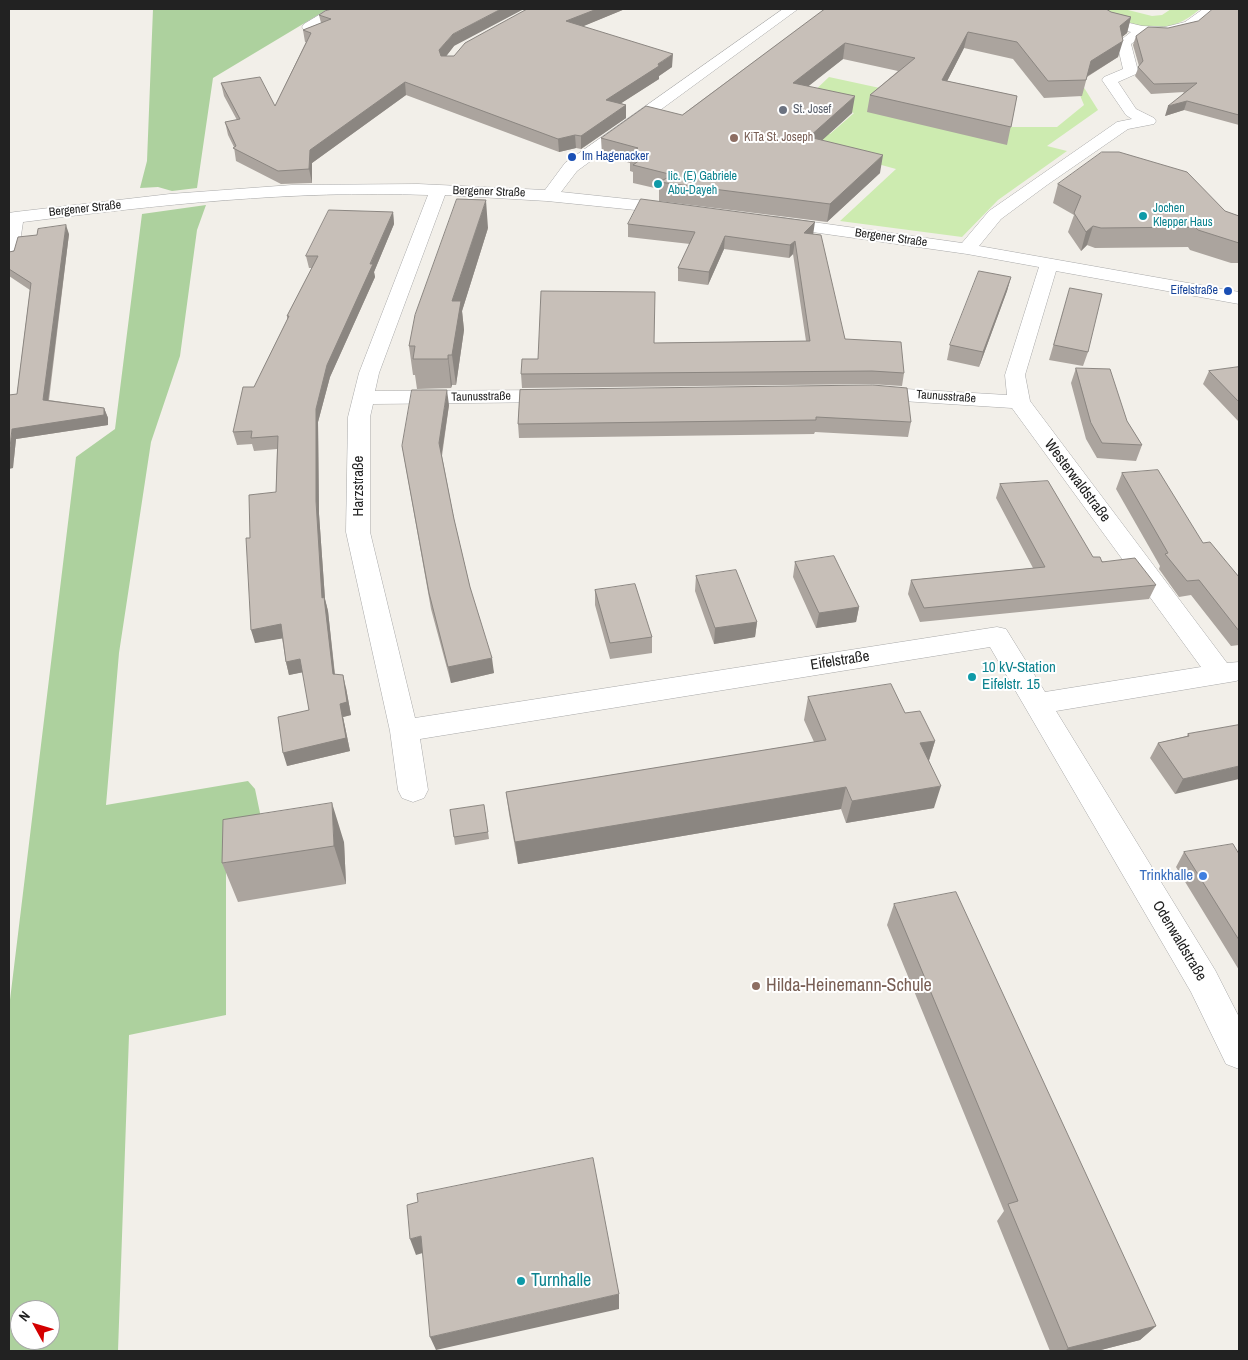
<!DOCTYPE html>
<html>
<head>
<meta charset="utf-8">
<style>
	body { margin:0 }
	#map { position:relative; width:1248px; height:1360px; overflow:hidden; background:#f2efe9; font-family:"Archivo Narrow",sans-serif }
	canvas { display:block }
	.frame { position:absolute; inset:0; border:10px solid #222; pointer-events:none }
	.north { position:absolute; left:10px; top:1300px; width:50px; height:50px; box-sizing:border-box; background:#fff; border:1px solid #a7a7a7; border-radius:50%; rotate:309deg; font-size:14px; font-weight:700; line-height:20px; text-align:center; color:#222 }
	.north::after { content:''; display:block; margin:auto; width:18px; height:22px; background:#d40000; clip-path:polygon(50% 0,100% 100%,50% 72%,0 100%) }
</style>
</head>
<body>
<div id="map">
<canvas width="1248" height="1360"></canvas>
<div class="frame"></div>
<div class="north">N</div>
</div>
<script>
const g = document.querySelector('canvas').getContext('2d');
g.lineJoin = 'round';
function fillPath(path, color) {
  g.fillStyle = color;
  g.fill(path, 'evenodd');
}
function trace(path, color, width, dash) {
  g.strokeStyle = color;
  g.lineWidth = width;
  g.lineCap = dash ? 'butt' : 'round';
  g.setLineDash(dash || []);
  g.stroke(path);
}
function label(font, color, halo, rows, align = 'center') {
  g.font = font + ' "Archivo Narrow",sans-serif';
  g.lineWidth = 4;
  g.setLineDash([]);
  g.textBaseline = 'middle';
  g.strokeStyle = halo;
  g.fillStyle = color;
  for (const [text, x, y, turn = 0] of rows) {
    g.save();
    g.translate(x, y);
    g.rotate((+turn || 0) * Math.PI / 180);
    g.textAlign = isNaN(turn) ? turn : align;
    if (halo) g.strokeText(text, 0, 0);
    g.fillText(text, 0, 0);
    g.restore();
  }
}
const grass = new Path2D(`
	M1100,9h24l28,7 10,-1 9,-6h29c-33,29 -65,20 -100,0z
	M829,77l120,26 53,24h55l27,-22 -7,-17 6,-2 15,24 -51,36 20,5 -69,49 -36,37 -122,-16 56,-52 -91,-25 11,-13 14,3 24,-21 -26,-7 -19,-10z`);
const forest = new Path2D(`
	M153,9h175l-115,69 -16,110 -25,3 -14,-4 -18,1 7,-27z
	M206,205l-9,25 -17,126 -29,86 -32,211 -13,152 142,-24 7,8 10,48 -39,19v159l-97,20 -11,316h-109v-343l67,-551 39,-28 27,-215zM20,1310h30v30h-30z`);
const minor = new Path2D(`
	M329,9h16l-31,21h-10l-2,-3 2,-3z
	M783,9h15l-221,162 -16,21 114,12 6,1 3,4 -3,4 -6,1 -128,-13 -102,-6 -66,178 -4,18 183,-1 8,1 3,5 -3,5 -8,1 -185,2 -3,13v115l45,186 582,-91 9,2 39,63 156,-25 -189,-259 -141,-9 -8,-1 -3,-5 3,-5 8,-1 136,8 -2,-20 34,-108 -72,-13 -190,-27 -6,-1 -3,-4 3,-4 6,-1 185,26 27,-32 128,-89 15,-3 -6,-4 -24,-35 2,-3 19,-8 -6,-26 14,-11 -24,-6 -24,-17h15l19,11 25,6 23,1 20,-5 18,-13h14l-22,19 -30,7 -20,-1 -14,10 7,27 -2,3 -18,8 18,27 18,9 2,3 -2,3 -26,5 -81,56 -46,34 -22,27 260,46v12l-183,-33 -31,104 5,26 197,262 12,-1v18l-3,1 -180,30 159,259 24,47v52l-13,-5 -35,-72 -201,-345 -570,92 8,51 -4,8 -11,4 -11,-4 -4,-8 -8,-59 -44,-199 2,-115 11,-44 69,-178c-136,-5 -270,10 -405,27l-5,33 -2,4 -7,1v-47l6,-1 155,-18 122,-9 126,-1 127,6 20,-27z`);
const wall = new Path2D(`
	M527,9h98l-42,17 89,41 -13,9v3l-38,24 5,2v13l-45,31 -5,-1 -17,4 -153,-57 -94,68v20l-31,1 -45,-23 -2,-14 -6,-12 -3,-13 12,-2 -13,-24 -3,-13 54,23 31,-64h-1l-2,-12 18,-7 -2,-8 135,31 -8,10h8z
	M825,9l286,3 20,5 -4,16 -5,4 -4,20 -31,20 -5,19 -38,2 -31,-39 -49,-11 -17,33 70,15 -10,49 -140,-33 3,-17 28,-24 -55,-12 -35,27 44,27 -30,27 58,33 -53,49 -168,-21v-12l-26,-6v-11l-3,-1v-8l-28,-8 -1,-17 81,-23z
	M1239,9v116l-55,-15 -19,6 19,-24 -33,2 -16,-18 4,-10 -6,-21 3,-9 62,-15z
	M1058,184l167,27 14,5v47h-8l-41,-13 -2,-3 -93,1 -8,-3 -6,6 -13,-19 6,-17 -21,-12z
	M393,212l1,12 -20,48 1,5 -45,100 -12,45 1,92 6,85 3,12 7,63 11,14 5,27 -8,2 7,34 -63,15 22,-56 -6,-38 -14,3 -3,-13 -4,-24 -27,5 -5,-105 26,-46 1,-43 -23,2 -2,-7 -15,1 -4,-13 21,-45 33,-67v-4l25,-48h-3l-3,-12z
	M628,224l186,10 31,105 59,34 -2,13 -32,-2 -348,4 -1,-14 17,-15 116,-16 152,-2 -13,-87 -4,4 -65,-9 -16,36 -30,-4v-13l12,-24 -62,-7z
	M488,228l-26,83 2,19 -8,55h-4l-1,3 -34,1 -2,-14h-2l-4,-29z
	M69,234l-20,166 55,8 4,10v7l-92,14 -3,29 4,-74 13,-104 -21,-14v-24z
	M1011,277l-4,14 -28,76 -32,-7 3,-15z
	M1070,288l18,64 -5,14 -34,-6z
	M1239,367v55l-36,-38 6,-13z
	M1076,368l51,53 15,24 -6,16 -39,-3 -11,-19 -15,-56z
	M520,390l391,32 -3,15 -93,-5 -1,2 -295,4 -1,-14z
	M449,405l-7,51 12,63 16,68 24,86 -43,10 -20,-74 -29,-163z
	M1122,473l81,70 36,34v68l-8,1 -40,-51 -12,2 -20,-28 1,-3 -44,-77z
	M1000,484l93,73 63,28 -7,14 -229,23 -12,-28 3,-14 122,-12 -37,-70z
	M795,562l64,45 -3,15 -40,6 -23,-51z
	M696,576l61,46 -2,15 -41,7 -19,-53z
	M595,590l57,47v16l-42,6 -15,-54z
	M808,697l97,16 30,28 -6,20 5,47 -88,15 -5,-14 -323,55 -9,-50 -3,-22 308,-50 -10,-22z
	M1239,725l-64,69 -25,-36 8,-15 29,-7 1,-2z
	M484,805l5,34 -34,6 -5,-35z
	M344,842l2,42 -108,18 -16,-39z
	M1184,852l55,2v116l-63,-103z
	M894,904l262,422 -16,14 -43,11h-47l-53,-130 7,-10 -117,-286z`);
const shadedWall = new Path2D(`
	M501,9h23l-70,37 -13,17 -2,-13 14,-16z
	M597,9h28l-58,24 -1,-12z
	M1131,17l-4,16 -11,9 4,-16z
	M968,32l-4,16 -25,49 3,-17z
	M1123,41l-5,16 -32,20 5,-16z
	M845,43l-2,16 -52,41 2,-17z
	M673,54l-1,13 -13,9v3l-53,34v-13z
	M405,82l1,13 -94,68v20l-3,-14 1,-19z
	M855,96l-3,17 -45,41 2,-17z
	M1187,101l-3,9 -19,6 3,-10z
	M626,105v13l-45,31v-13z
	M575,135l1,13 -17,4 -1,-13z
	M883,155l-3,18 -53,49 3,-18z
	M486,200l2,28 -26,83 2,19 -8,55 -4,-30v-54z
	M393,212l1,12 -20,48 1,5 -45,100 -12,45 1,92 6,85 3,12 8,76 -3,-13 -11,-76 -6,-97v-92l11,-44z
	M815,222l-2,13 -9,-2z
	M66,225l3,9 -22,175 -4,-9z
	M1093,226l-6,19 -6,6 5,-19z
	M725,236l-1,13 -16,36 1,-13z
	M795,241l-2,13 -4,4 1,-13z
	M1011,277l-4,14 -28,76 4,-15z
	M448,355l4,30 -1,3 -3,-29z
	M447,390l2,15 -8,53 -2,-15z
	M104,408l4,10v7l-92,14 -3,29 -4,1v-12l3,-28z
	M859,607l-3,15 -40,6 3,-15z
	M757,622l-2,15 -41,7 1,-16z
	M281,624l4,14 -30,5 -4,-13z
	M492,658l2,15 -43,10 -3,-16z
	M300,659l4,13 -15,3 -3,-13z
	M343,675l3,13 5,27 -8,2 7,34 -63,15 -4,-13 57,-49z
	M935,741l-7,22 -8,-20z
	M1239,766v13l-64,15 8,-15z
	M941,786l-7,22 -88,15 6,-22z
	M846,787l-5,22 -323,55 -3,-22z
	M332,803l12,39 2,42 -12,-38z
	M421,1236l5,16 -10,3 -6,-16z
	M619,1294v15l-183,41 -6,-13z
	M1156,1326l-16,14 -43,11h-32l3,-3z`);
const building = new Path2D(`
	M332,9h169l-48,25 -14,16 2,6h13l11,-13 62,-34h70l-31,12 107,33 -15,10 1,2 -53,34 20,5 -45,31 -6,-1 -17,4 -153,-57 -95,68 -1,19 -31,2 -45,-23 3,-2 -11,-24 15,-3 -19,-36 39,-6 15,29 36,-73 -8,-3 28,-11 -12,-4 6,-4z
	M825,9h281l5,3 20,5 -11,9 3,15 -32,20 -5,19 -38,1 -31,-39 -49,-10 -26,48 75,16 -6,31 -141,-32 45,-37 -70,-15 -52,40 62,13 -46,41 74,18 -53,49 -171,-22 14,-7 -40,-10 11,-8 -14,-3 8,-6 -37,-10 45,-32 36,9z
	M1213,9h26v106l-52,-14 -19,5 29,-23 -43,1 -16,-17 5,-6 -7,-25 12,-9 20,1 30,-7z
	M1102,152h17l68,20 38,39 14,5v27l-41,-13 -3,-3 -94,1 -8,-2 -7,6 -12,-19 7,-17 -23,-12z
	M457,199l29,1 -34,101h9l-9,54h-4v4h-35l2,-13h-6l6,-31z
	M641,199l174,23 -11,11 17,2 24,104 56,3 3,31 -32,-2 -351,3 1,-15h16l3,-68 114,1 -1,51 156,-2 -15,-100 -5,4 -65,-9 -16,36 -31,-4 17,-36 -67,-8z
	M329,210l64,2 -23,52h3l-46,101 -11,44v92l6,97 2,-1 9,77 10,1 4,27 -7,2 6,34 -63,15 -5,-36 31,-7 -9,-51 -14,3 -5,-38 -30,6 -5,-92h4l-1,-43 27,-3 2,-56 -27,2 1,-7 -19,1 10,-45h11l35,-71h-2l31,-60h-12z
	M66,225l-23,175 61,8v7l-92,14 -3,28v-62l8,-1 14,-111 -22,-14v-17l5,-1 4,-14 19,-2 1,-6z
	M979,271l32,6 -28,75 -33,-7z
	M1070,288l32,6 -14,58 -34,-7z
	M1239,367v35l-30,-31z
	M1076,368l34,1 17,52 15,24 -40,-2 -11,-20z
	M873,385l34,3 4,34 -95,-5v3l-298,4 2,-34z
	M412,390h35l-8,53 15,76 16,68 22,71 -44,9 -19,-74 -27,-147z
	M1158,470l45,73 7,-1 29,35v54l-40,-51 -12,1 -22,-27 3,-1 -46,-80z
	M1048,481l45,76h7l2,5 33,-4 21,27 -232,23 -13,-28 134,-13 -45,-83z
	M834,556l25,51 -40,6 -24,-51z
	M736,570l21,52 -42,6 -19,-52z
	M635,584l17,53 -42,6 -15,-53z
	M891,684l14,29 15,-2 15,30 -15,2 21,43 -89,15 -6,-14 -331,55 -9,-50 320,-52 -18,-43z
	M1239,725v41l-56,13 -25,-36 31,-7 -1,-2z
	M332,803l2,43 -112,17 1,-43z
	M484,805l4,27 -34,5 -4,-27z
	M1233,844l6,10v86l-55,-88z
	M956,892l200,434 -88,22 -60,-144 10,-3 -124,-297z
	M593,1158l26,136 -189,43 -9,-101 -11,3 -3,-34 11,-3 -1,-8z`);
const markers = [
	[783,110,5,"#6b7280"],
	[734,138,5,"#8d6e63"],
	[572,157,5,"#1a4fb4"],
	[658,184,5,"#0f9aa8"],
	[1143,216,5,"#0f9aa8"],
	[1228,291,5,"#1a4fb4"],
	[972,677,5,"#0f9aa8"],
	[1203,876,5,"#3f7fe0"],
	[756,986,5,"#8d6e63"],
	[521,1281,5,"#0f9aa8"]
];
const farWorshipnames = [
	["St. Josef",793,110]
];
const farEducationnames = [
	["KiTa St. Joseph",744,138]
];
const farTransitnames = [
	["Im Hagenacker",582,157],
	["Eifelstraße",1218,291,"right"]
];
const farCulturenames = [
	["lic. (E) Gabriele",668,177],
	["Abu-Dayeh",668,191],
	["Jochen",1153,209],
	["Klepper Haus",1153,223]
];
const farStreetnames = [
	["Bergener Straße",489,192,2],
	["Bergener Straße",85,209,-6],
	["Bergener Straße",891,238,8],
	["Taunusstraße",481,397,-1],
	["Taunusstraße",946,397,4]
];
const streetNames = [
	["Westerwaldstraße",1077,481,53],
	["Harzstraße",359,486,-90],
	["Eifelstraße",840,661,-9],
	["Odenwaldstraße",1179,941,59]
];
const cultureNames = [
	["10 kV-Station",982,668],
	["Eifelstr. 15",982,685]
];
const shopNames = [
	["Trinkhalle",1193,876]
];
const nearEducationnames = [
	["Hilda-Heinemann-Schule",766,986]
];
const nearCulturenames = [
	["Turnhalle",531,1281]
];
fillPath(grass, '#cdebb0');
fillPath(forest, '#add19e');
trace(minor, '#a9a9a9', 1);
fillPath(minor, '#fff');
fillPath(wall, '#aba49e');
fillPath(shadedWall, '#8b8681');
fillPath(building, '#c7bfb8');
trace(building, '#8b8681', 1);
for (const [x, y, r, color] of markers) {
  const dot = new Path2D();
  dot.arc(x, y, r, 0, 2 * Math.PI);
  g.fillStyle = color;
  g.fill(dot);
  trace(dot, '#fff', 2);
}
label('12px', '#5b616d', '#fff', farWorshipnames, 'left');
label('12px', '#785e54', '#fff', farEducationnames, 'left');
label('12px', '#164399', '#fff', farTransitnames, 'left');
label('12px', '#0d838f', '#fff', farCulturenames, 'left');
label('12px', '#222', '#fff', farStreetnames);
label('15px', '#222', '#fff', streetNames);
label('15px', '#0d838f', '#fff', cultureNames, 'left');
label('15px', '#366cbe', '#fff', shopNames, 'right');
label('18px', '#785e54', '#fff', nearEducationnames, 'left');
label('18px', '#0d838f', '#fff', nearCulturenames, 'left');
</script>
</body>
</html>
